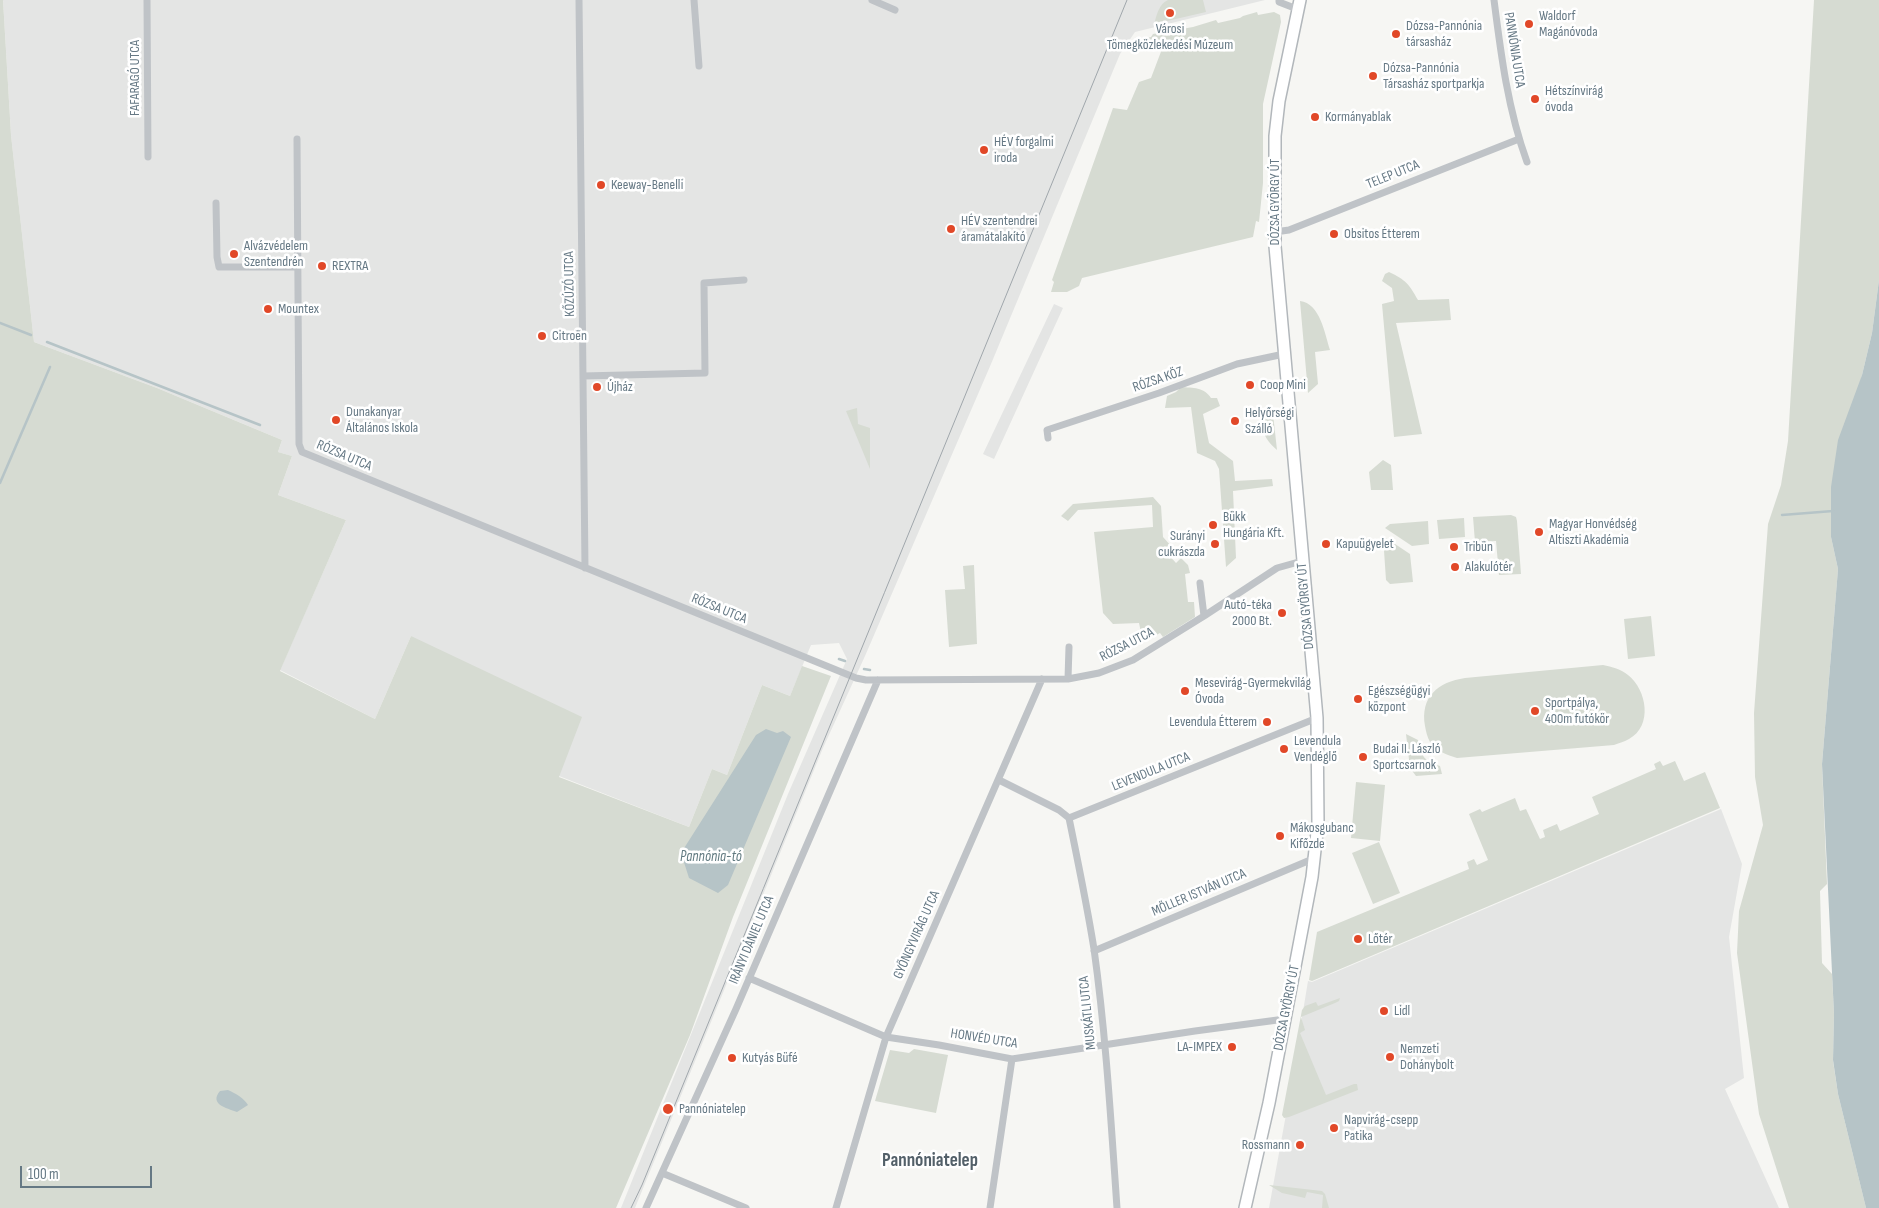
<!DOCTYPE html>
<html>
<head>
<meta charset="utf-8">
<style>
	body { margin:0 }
	#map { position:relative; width:1879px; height:1208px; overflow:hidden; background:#f6f6f3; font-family:"Sofia Sans Condensed",sans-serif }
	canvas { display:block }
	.scale { position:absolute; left:20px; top:1166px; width:132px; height:22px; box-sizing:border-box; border:2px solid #657884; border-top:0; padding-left:6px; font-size:15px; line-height:18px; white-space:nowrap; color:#657884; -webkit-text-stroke:4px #fff; paint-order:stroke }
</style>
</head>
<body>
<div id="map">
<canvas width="1879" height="1208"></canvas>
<div class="scale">100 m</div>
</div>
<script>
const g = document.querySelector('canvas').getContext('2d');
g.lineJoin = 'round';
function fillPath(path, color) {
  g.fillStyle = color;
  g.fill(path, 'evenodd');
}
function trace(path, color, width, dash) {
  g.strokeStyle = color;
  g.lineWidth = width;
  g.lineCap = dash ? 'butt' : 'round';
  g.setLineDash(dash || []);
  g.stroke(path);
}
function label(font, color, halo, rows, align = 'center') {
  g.font = font + ' "Sofia Sans Condensed",sans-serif';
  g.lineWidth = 5;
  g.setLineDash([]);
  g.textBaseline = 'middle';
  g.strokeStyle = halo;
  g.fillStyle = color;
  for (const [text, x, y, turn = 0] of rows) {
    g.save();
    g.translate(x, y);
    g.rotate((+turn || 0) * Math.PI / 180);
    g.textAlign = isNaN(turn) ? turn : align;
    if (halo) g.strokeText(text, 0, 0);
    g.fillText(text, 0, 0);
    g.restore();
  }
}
const built = new Path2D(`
	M3,0h1262l-130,32 -15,22 -129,310 -126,292 -42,92 -188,460h-14l167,-414 59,-135 -8,-16 -28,2 -21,51 -28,-11 -35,90 -15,-6 -23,58 -130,-51 -148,-140 -36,83 -95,-49 66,-150 -68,-25 14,-39 -14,-4 4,-12 -125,-52 -123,-46 -23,-207z
	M1054,304l9,4 -69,151 -11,-5z
	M1721,809l21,55 -13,73 15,141 -19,11 54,119h-510l18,-99 21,-128 4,1z`);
const green = new Path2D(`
	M0,0h3l8,135 23,207 123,46 125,52 -4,12 14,4 -14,39 68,25 -66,151 95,48 36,-83 171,81 -23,60 130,50 23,-58 15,6 35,-90 28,11 12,-30 29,10 -98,241 -43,118 -74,173h-616z
	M1168,0h35l3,12 -52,12c3,-10 5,-20 14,-24z
	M1814,0h65v280l-7,53 -10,42 -31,162 7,32 -16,195 5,120 -7,7 2,72 10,11 2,40 -1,47 5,33 28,114h-77l-30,-94 -22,-161 2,-42 24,-86 -8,-48 -1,-64 14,-189 13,-39 7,-44z
	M1257,12l1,3 16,-3 6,3 1,7 -18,82v79l-4,39 -3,-1 -3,16 -171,41 -3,8 -12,6h-16l3,-10 -2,-2 61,-172 14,2 12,-28 12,-4 11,-29 -20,-8 1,-2 8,-2 2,-3 40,-7 23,-7 2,3 22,-5 3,-2z
	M1389,272c17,8 20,12 29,28l31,-1 2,21 -55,3 26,111 -28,3 -12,-133 12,-3 -2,-13 -10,-7 3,-7z
	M1300,301c20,2 25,33 30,49l-15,2 3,32 -10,9z
	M1181,387c12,1 23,0 30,11h6l3,8 -17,8 6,29 24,18 2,20 37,-2 1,7 -40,5 3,67 -10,9 -7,-98 -4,-8 -18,-8 -6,-46 -26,1 2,-12 9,-4z
	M1272,405l5,45c-15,-13 -16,-22 -14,-41z
	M857,408l1,16 12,4v41l-24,-58z
	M1383,460l8,5 2,25h-22l-2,-18z
	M1153,497l8,9 2,31 9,10 -5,6 9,10 5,-5 7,7 2,8 -5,1 3,28h6l1,15 -32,20 -3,-4 -17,9 -4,-19 -26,1 -10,-11 -9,-81 59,-5 -1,-22 -74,5 -10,11 -7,-5 12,-12z
	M1511,515l5,2 1,4 4,53 -22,1 -3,-34 -21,1 -2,-25z
	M1464,518l1,19 -26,2 -2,-19z
	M1428,521l1,23 -17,2 -27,-18 5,-4z
	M1383,536l27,18 3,28 -23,2 -4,-4z
	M974,565l3,79 -28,3 -4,-57 20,-1 -2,-23z
	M1651,616l4,40 -27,3 -4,-40z
	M1603,665c9,2 18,4 25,10 19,15 25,51 1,64 -5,3 -11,4 -15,6l-157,13c-10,-3 -21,-7 -27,-16 -3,-5 -4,-11 -5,-16 -5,-29 13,-44 40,-48z
	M1406,734l12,6c3,16 6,21 22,26l2,8 -26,2 -6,-8z
	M1660,761l3,5 12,-5 9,20 21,-9 15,36 -382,162 -26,11 -3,-1 8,-48 152,-63 -2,-7 7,-3 3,6 11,-5 -19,-46 11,-5 2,3 33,-14 5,13 6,-2 14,30 5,-2 -2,-7 14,-6 3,7 39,-17 -7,-17 64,-28 -2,-5z
	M1356,782l29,3 -5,56 -29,-3z
	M1379,842l21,51 -27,11 -21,-51z
	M1340,998l-1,3 -4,2 -34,14 4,13 -5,3 26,62 28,-11h3l1,6 -69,27 -5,1 -2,-3 20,-105 3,-4 11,-4 2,4z
	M914,1049l34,6 -12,58 -61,-12 15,-51 19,3z
	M1269,1185l53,6 3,3 4,14h-7l1,-13 -16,-3 -2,6 -23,-5z`);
const water = new Path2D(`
	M1879,280v928h-13l-28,-114 -5,-34 1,-46 -12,-250 16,-195 -7,-32v-50l7,-47 24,-65 10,-42z
	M766,729l11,4 6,-2 8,6 -63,148 -10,8 -29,-15 -8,-25 75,-118z
	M228,1090c7,3 16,8 20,15l-11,7c-11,-4 -28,-8 -17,-21z`);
const stream = new Path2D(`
	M0,323l31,12
	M47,342l213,83
	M0,483l50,-116
	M1782,515l51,-4
	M839,659l6,2
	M864,669l6,1`);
const minor = new Path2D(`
	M147,0l1,157
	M579,0l6,568
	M694,0l5,66
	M872,0l23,10
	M1279,0v2l18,7
	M1494,0c7,55 14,110 33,162
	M297,139l2,305 3,8 554,226 10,2 202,-1 31,-6 34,-13 71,-44 73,-48 25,-7
	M216,203l1,54 2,10h78
	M1275,232l14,-2 230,-91
	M583,376l122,-3 -1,-90 40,-3
	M1048,438l-1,-8 112,-37 78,-29 47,-10
	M1200,583l4,33
	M1068,679l1,-32
	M999,780l60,30 10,8 248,-100
	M1069,818c9,44 18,87 25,131 12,86 17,173 23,259
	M1094,951l221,-93
	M749,978l137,59 53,8 73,14 183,-28 90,-12
	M662,1173l84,35
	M646,1208l90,-199 142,-329
	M836,1208l50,-171 156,-358
	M990,1208l22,-149`);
const primary = new Path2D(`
	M1245,1208l24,-105 43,-226 6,-54 -1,-105 -42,-472v-110l4,-35 21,-101`);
const tram = new Path2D(`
	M631,1208l11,-23 485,-1185`);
const markers = [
	[1170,13,5,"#e14828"],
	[1529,24,5,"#e14828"],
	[1396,34,5,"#e14828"],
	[1373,76,5,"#e14828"],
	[1535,99,5,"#e14828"],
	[1315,117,5,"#e14828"],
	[984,150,5,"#e14828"],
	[601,185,5,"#e14828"],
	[951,229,5,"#e14828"],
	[1334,234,5,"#e14828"],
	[234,254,5,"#e14828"],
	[322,266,5,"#e14828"],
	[268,309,5,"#e14828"],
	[542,336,5,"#e14828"],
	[1250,385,5,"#e14828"],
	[597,387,5,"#e14828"],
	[336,420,5,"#e14828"],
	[1235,421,5,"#e14828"],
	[1213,525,5,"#e14828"],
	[1539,532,5,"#e14828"],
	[1215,544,5,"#e14828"],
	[1326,544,5,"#e14828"],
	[1454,547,5,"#e14828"],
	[1455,567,5,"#e14828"],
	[1282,613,5,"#e14828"],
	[1185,691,5,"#e14828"],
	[1358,699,5,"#e14828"],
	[1535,711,5,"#e14828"],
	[1267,722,5,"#e14828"],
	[1284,749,5,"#e14828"],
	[1363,757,5,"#e14828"],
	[1280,836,5,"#e14828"],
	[1358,939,5,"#e14828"],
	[1384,1011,5,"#e14828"],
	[1232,1047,5,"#e14828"],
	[1390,1057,5,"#e14828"],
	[732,1058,5,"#e14828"],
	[668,1109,6,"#e14828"],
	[1334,1128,5,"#e14828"],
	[1300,1145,5,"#e14828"]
];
const poiNames = [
	["Waldorf",1539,16],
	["Magánóvoda",1539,32],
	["Dózsa-Pannónia",1406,26],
	["társasház",1406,42],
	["Városi",1170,29,"center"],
	["Tömegközlekedési Múzeum",1170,45,"center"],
	["Dózsa-Pannónia",1383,68],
	["Társasház sportparkja",1383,84],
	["Hétszínvirág",1545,91],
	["óvoda",1545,107],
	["Kormányablak",1325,117],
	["HÉV forgalmi",994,142],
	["iroda",994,158],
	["Keeway-Benelli",611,185],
	["HÉV szentendrei",961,221],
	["áramátalakító",961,237],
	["Obsitos Étterem",1344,234],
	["Alvázvédelem",244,246],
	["Szentendrén",244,262],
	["REXTRA",332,266],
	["Mountex",278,309],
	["Citroën",552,336],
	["Coop Mini",1260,385],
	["Újház",607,387],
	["Dunakanyar",346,412],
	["Általános Iskola",346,428],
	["Helyőrségi",1245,413],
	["Szálló",1245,429],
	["Bükk",1223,517],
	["Hungária Kft.",1223,533],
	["Magyar Honvédség",1549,524],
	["Altiszti Akadémia",1549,540],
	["Surányi",1205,536,"right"],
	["cukrászda",1205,552,"right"],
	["Kapuügyelet",1336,544],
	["Tribün",1464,547],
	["Alakulótér",1465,567],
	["Autó-téka",1272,605,"right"],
	["2000 Bt.",1272,621,"right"],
	["Mesevirág-Gyermekvilág",1195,683],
	["Óvoda",1195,699],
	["Egészségügyi",1368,691],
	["központ",1368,707],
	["Sportpálya,",1545,703],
	["400m futókör",1545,719],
	["Levendula Étterem",1257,722,"right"],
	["Levendula",1294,741],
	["Vendéglő",1294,757],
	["Budai II. László",1373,749],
	["Sportcsarnok",1373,765],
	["Mákosgubanc",1290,828],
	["Kifőzde",1290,844],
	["Lőtér",1368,939],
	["Lidl",1394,1011],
	["LA-IMPEX",1222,1047,"right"],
	["Nemzeti",1400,1049],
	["Dohánybolt",1400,1065],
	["Kutyás Büfé",742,1058],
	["Pannóniatelep",679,1109],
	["Napvirág-csepp",1344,1120],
	["Patika",1344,1136],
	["Rossmann",1290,1145,"right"]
];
const streetNames = [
	["PANNÓNIA UTCA",1514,50,81],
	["FAFARAGÓ UTCA",135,78,-90],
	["TELEP UTCA",1393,175,-22],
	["DÓZSA GYÖRGY ÚT",1275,202,-90],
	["KŐZÚZÓ UTCA",570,284,-91],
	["RÓZSA KÖZ",1158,380,-19],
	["RÓZSA UTCA",344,456,23],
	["DÓZSA GYÖRGY ÚT",1306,606,-95],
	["RÓZSA UTCA",719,609,22],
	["RÓZSA UTCA",1127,645,-27],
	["LEVENDULA UTCA",1151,772,-22],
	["MÖLLER ISTVÁN UTCA",1199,893,-23],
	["GYÖNGYVIRÁG UTCA",917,935,-66],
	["IRÁNYI DÁNIEL UTCA",752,940,-67],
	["DÓZSA GYÖRGY ÚT",1287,1008,-79],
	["MUSKÁTLI UTCA",1088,1013,-96],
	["HONVÉD UTCA",984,1039,9]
];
const waterNames = [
	["Pannónia-tó",711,857]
];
const districtNames = [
	["Pannóniatelep",930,1161]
];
fillPath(built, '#e4e5e4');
fillPath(green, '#d6dbd2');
fillPath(water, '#b6c4c7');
trace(stream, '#b6c4c7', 2.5);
trace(primary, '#b2b7bb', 14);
trace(minor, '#bfc3c7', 7);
trace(primary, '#fff', 11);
trace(tram, '#a0a7ac', 1);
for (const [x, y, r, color] of markers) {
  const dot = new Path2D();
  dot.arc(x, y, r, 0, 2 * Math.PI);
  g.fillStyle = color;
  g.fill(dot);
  trace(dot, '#fff', 2);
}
label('14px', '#657884', '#fff', poiNames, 'left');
label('14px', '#657884', '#fff', streetNames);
label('italic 15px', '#617a80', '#fff', waterNames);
label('bold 19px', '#536069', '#fff', districtNames);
</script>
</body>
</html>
